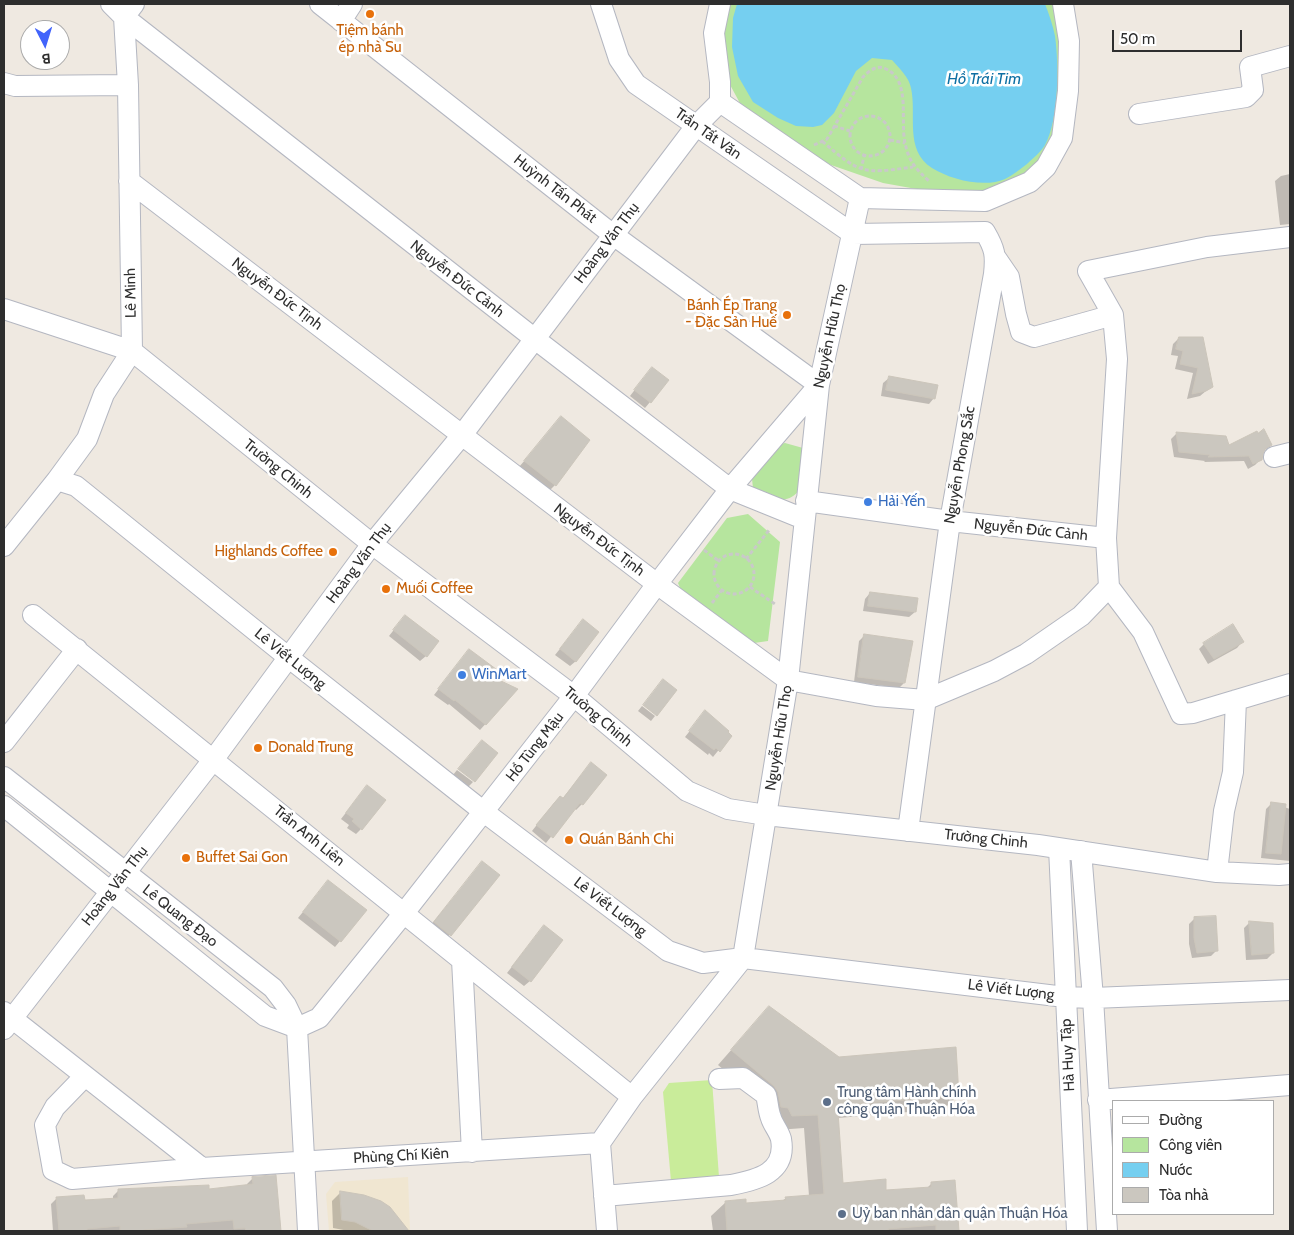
<!DOCTYPE html>
<html>
<head>
<meta charset="utf-8">
<style>
	body { margin:0 }
	#map { position:relative; width:1294px; height:1235px; overflow:hidden; background:#efe9e1; font-family:Cabin,sans-serif }
	canvas { display:block }
	.frame { position:absolute; inset:0; border:5px solid #2e2e2e; pointer-events:none }
	.legend { position:absolute; left:1112px; top:1100px; width:162px; height:115px; box-sizing:border-box; background:#fff; border:1px solid #ababab; margin:0; padding:6px 9px; list-style:none; font-size:15px; color:#2e2e2e }
	.legend li { display:flex; align-items:center; gap:10px; height:25px }
	.legend b { width:25px; border:1px solid #ababab }
	.north { position:absolute; left:20px; top:20px; width:50px; height:50px; box-sizing:border-box; background:#fff; border:1px solid #ababab; border-radius:50%; rotate:175deg; font-size:14px; font-weight:700; line-height:20px; text-align:center; color:#2e2e2e }
	.north::after { content:''; display:block; margin:auto; width:18px; height:22px; background:#4264fb; clip-path:polygon(50% 0,100% 100%,50% 72%,0 100%) }
	.scale { position:absolute; left:1112px; top:30px; width:130px; height:22px; box-sizing:border-box; border:2px solid #2e2e2e; border-top:0; padding-left:6px; font-size:15px; line-height:18px; white-space:nowrap; color:#2e2e2e; -webkit-text-stroke:4px #fff; paint-order:stroke }
</style>
</head>
<body>
<div id="map">
<canvas width="1294" height="1235"></canvas>
<div class="frame"></div>
<ul class="legend">
<li><b style="height:6px;background:#fff"></b>Đường</li>
<li><b style="height:14px;background:#b6e59e"></b>Công viên</li>
<li><b style="height:14px;background:#75cff0"></b>Nước</li>
<li><b style="height:14px;background:#cbc7bf"></b>Tòa nhà</li>
</ul>
<div class="north">B</div>
<div class="scale">50 m</div>
</div>
<script>
const g = document.querySelector('canvas').getContext('2d');
g.lineJoin = 'round';
function fillPath(path, color) {
  g.fillStyle = color;
  g.fill(path, 'evenodd');
}
function trace(path, color, width, dash) {
  g.strokeStyle = color;
  g.lineWidth = width;
  g.lineCap = dash ? 'butt' : 'round';
  g.setLineDash(dash || []);
  g.stroke(path);
}
function label(font, color, halo, rows, align = 'center') {
  g.font = font + ' Cabin,sans-serif';
  g.lineWidth = 5;
  g.setLineDash([]);
  g.textBaseline = 'middle';
  g.strokeStyle = halo;
  g.fillStyle = color;
  for (const [text, x, y, turn = 0] of rows) {
    g.save();
    g.translate(x, y);
    g.rotate((+turn || 0) * Math.PI / 180);
    g.textAlign = isNaN(turn) ? turn : align;
    if (halo) g.strokeText(text, 0, 0);
    g.fillText(text, 0, 0);
    g.restore();
  }
}
const education = new Path2D(`
	M408,1177l2,54h-81l-3,-37 9,-12z`);
const green = new Path2D(`
	M727,4h327l9,54 -11,87 -25,31 -36,16h-58l-50,-9 -52,-18 -26,-12 -63,-46 -14,-26 -7,-30z
	M785,443l18,5 -2,40c-15,21 -30,8 -48,0l-1,-9 26,-34z
	M748,514l32,28 -12,99 -21,3 -63,-46 -6,-15 49,-65z`);
const pitch = new Path2D(`
	M712,1080l7,97 -48,4 -8,-89 6,-9z`);
const water = new Path2D(`
	M737,4h308c4,10 8,22 10,32 4,28 4,84 -10,109 -4,7 -12,13 -18,19 -7,5 -14,11 -22,15 -20,9 -54,1 -73,-11 -28,-18 -15,-53 -21,-80 -2,-11 -12,-20 -19,-28l-20,-2 -16,13 -22,42 -12,12 -9,2 -17,-1 -18,-8 -25,-16 -15,-26 -6,-29 1,-29z`);
const shadow = new Path2D(`
	M1290,174v50l-10,1 -5,-44 6,-5z
	M1179,338l33,48 -12,10 -13,3 6,-26 -18,-4 3,-13 -7,-1 2,-11z
	M647,374l3,28 -5,6 -15,-12z
	M889,378l45,20 -5,6 -48,-8 2,-13z
	M556,424l-1,61 -5,5 -31,-23z
	M1176,434l49,3 3,10 43,-2 -9,7 -1,7 -6,6 -7,4 -4,-8 -40,1 1,-1 -31,-4 -3,-18z
	M870,593l45,19 -6,5 -46,-6 2,-12z
	M583,620l-7,41 -6,5 -15,-11z
	M400,622l26,34 -6,5 -31,-25z
	M864,636l40,47 -5,5 -45,-6 5,-41z
	M1242,642l-5,6 -29,16 -9,-15 5,-5z
	M464,656l33,25 19,9 -36,40 -31,-26 -1,1 -14,-10z
	M642,706l13,10 -4,5 -13,-10z
	M700,718l30,18 -17,21 -4,-4 -1,2 -23,-18z
	M591,764l14,11 -23,29 -6,6 -2,-2 -28,35 -14,-12 22,-28 6,-6 2,2z
	M457,770l16,12 -5,5 -15,-12z
	M362,792l-1,37 -5,5 -9,-6 2,-3 -8,-6z
	M1272,803l18,6v52l-29,-3 5,-49z
	M482,863l16,13 -56,68 -16,-13z
	M328,881l12,60 -5,6 -37,-29z
	M1195,918l21,33 -5,5 -19,2 -3,-14v-20z
	M1249,923l24,30 -6,6 -21,1 -2,-32z
	M539,932l-9,49 -6,5 -17,-13z
	M769,1007l69,52 120,36 -14,14 -106,9 4,66 43,8 41,-3 6,-6 22,-2 3,50h-244l-2,-15 15,-14 19,2 37,-3 4,-3 23,-2 -5,-68 -27,2 -17,-30 -42,-35z
	M275,1177l5,54h-227l-2,-27 6,-6 26,3 30,-2v-3l5,-5 90,-1 39,-4v-2l6,-6z
	M340,1193l61,29 3,9h-55l-16,-3 -1,-27z`);
const building = new Path2D(`
	M1179,337h24l10,50 -7,4 -14,3 6,-26 -18,-4 3,-13 -7,-2z
	M652,367l17,13 -18,23 -17,-13z
	M889,376l49,9 -3,14 -49,-9z
	M561,416l29,24 -34,46 -32,-25z
	M1264,429l8,16 -7,4 -2,5 -1,6 -9,4 -4,-8 -41,1 2,-2 -31,-3 -3,-20 50,4 3,9 28,-14 1,2z
	M870,592l48,6 -2,14 -48,-6z
	M405,615l34,26 -12,16 -34,-27z
	M583,619l16,13 -23,30 -16,-13z
	M1233,624l11,18 -30,17 -11,-16z
	M864,634l49,7 -8,42 -47,-6z
	M469,649l35,26 -5,5 19,9 -32,36 -31,-25 -1,1 -16,-12z
	M663,679l14,11 -20,26 -14,-11z
	M705,710l24,21 -1,1 4,4 -12,16 -4,-4 -2,2 -25,-19z
	M482,740l16,13 -23,29 -17,-13z
	M591,762l16,13 -24,30 -3,-2 -27,35 -17,-13 24,-29 3,2z
	M367,785l19,15 -24,30 -10,-9 2,-2 -8,-6z
	M1271,802l15,2 -5,50 -15,-1z
	M482,861l18,14 -49,61 -17,-14z
	M328,880l39,30 -26,32 -38,-30z
	M1216,916l2,35 -21,2 -3,-15v-21z
	M1249,921l24,2 1,30 -22,2z
	M544,925l19,15 -32,42 -19,-15z
	M769,1006l70,51 117,-10 3,49 -105,8 -7,6 -9,2 5,71 43,-4v11l45,-3v-5l24,-2 4,51h-23v-6l-48,4 1,2h-162l-2,-30 21,-2v4l40,-3 -1,-3 39,-3 -6,-79 -26,1 -4,-8 -7,-1 -3,-15 -4,-6 -43,-36z
	M276,1175l5,56h-35l-1,-3 -11,1 -1,-9 -47,4 1,3 -44,3v1h-23v-5l-33,3v2h-28l-3,-34 28,-2 1,5 33,-2v-9l91,-4v4l44,-5 -1,-7z
	M340,1191l24,4 17,6 9,6 19,24h-36l-18,-9 -13,-2z`);
const path = new Path2D(`
	M850 136a20 20 0 1 1 40 0a20 20 0 1 1-40 0Z
	M834,126l16,5
	M890,140l15,3
	M822,141c38,33 41,33 91,26
	M814,145l13,-6 36,-62c6,-6 14,-13 23,-8 25,11 14,51 19,74 4,19 11,26 24,38
	M861,170l3,-14
	M704,550l15,11
	M714 574a20 20 0 1 1 40 0a20 20 0 1 1-40 0Z
	M746,559l24,-30
	M750,587l25,17
	M712,603l10,-13`);
const minor = new Path2D(`
	M111,4l13,13 411,322 195,150 74,30
	M601,4l18,55 17,25 217,150 132,-2c10,17 11,23 9,42l-44,247 -42,310
	M720,4l-6,29 6,49v20l140,96 125,3 45,-19 16,-15 16,-29 6,-47 1,-50 -6,-37
	M341,21l11,-17
	M4,83l11,3 113,-1
	M1139,114l107,-17 7,-7 -3,-23 40,-11
	M129,181l528,403 131,96 88,16 49,4 69,-29 32,-17 55,-38 28,-29
	M1290,237l-83,10 -119,24 25,44 4,44 -11,179 3,49 34,45 38,82 12,-1 97,-29
	M996,258l13,19 7,37 5,18 13,5 79,-22
	M4,309l128,42 240,193 202,152 113,95 41,18 38,6 272,30 179,27 62,3 11,-1
	M1274,457l16,-4
	M57,480l19,6 212,171 196,155 184,139 35,12 40,-5 322,39 28,1 197,-8
	M806,501l144,20 156,17
	M4,546l53,-66 30,-41 17,-45 28,-43 -4,-266 -4,-68 10,-13
	M33,615l599,482
	M4,742l73,-93
	M4,777l269,211 13,17 11,23 11,203
	M4,806l261,210 32,12
	M1059,848l18,383
	M1081,851l12,147 14,233
	M1217,872l7,-61 9,-39 3,-72
	M462,960l10,192
	M4,1012l198,156
	M297,1028l22,-10 85,-105 170,-217 83,-112 73,-95 89,-104 -207,-151 -292,-230
	M4,1029l209,-269 159,-216 90,-109 234,-309 24,-24
	M85,1076l-30,31 -10,18 8,45 19,9 130,-11 398,-25
	M1098,1100l192,-15
	M604,1196l127,-11c26,-5 56,-12 50,-46 -2,-8 -8,-14 -10,-21 -3,-7 -3,-16 -5,-23l-23,-17 -24,1
	M607,1231l-7,-88 32,-46 111,-139 45,-278 31,-295 41,-187`);
const markers = [
	[370,14,5,"#e8710a"],
	[787,315,5,"#e8710a"],
	[868,502,5,"#3f7fe0"],
	[333,552,5,"#e8710a"],
	[386,589,5,"#e8710a"],
	[462,675,5,"#3f7fe0"],
	[258,748,5,"#e8710a"],
	[569,840,5,"#e8710a"],
	[186,858,5,"#e8710a"],
	[827,1102,5,"#5c6f8a"],
	[842,1214,5,"#5c6f8a"]
];
const foodNames = [
	["Tiệm bánh",370,31,"center"],
	["ép nhà Su",370,48,"center"],
	["Bánh Ép Trang",777,306,"right"],
	["- Đặc Sản Huế",777,323,"right"],
	["Highlands Coffee",323,552,"right"],
	["Muối Coffee",396,589],
	["Donald Trung",268,748],
	["Quán Bánh Chi",579,840],
	["Buffet Sai Gon",196,858]
];
const streetNames = [
	["Trần Tất Văn",708,134,35],
	["Huỳnh Tấn Phát",555,189,38],
	["Hoàng Văn Thụ",607,243,-53],
	["Nguyễn Đức Cảnh",457,279,38],
	["Lê Minh",131,293,-91],
	["Nguyễn Đức Tịnh",277,294,37],
	["Nguyễn Hữu Thọ",830,336,-78],
	["Nguyễn Phong Sắc",960,465,-80],
	["Trường Chinh",278,469,39],
	["Nguyễn Đức Cảnh",1031,530,6],
	["Nguyễn Đức Tịnh",599,540,37],
	["Hoàng Văn Thụ",359,563,-53],
	["Lê Viết Lượng",290,659,39],
	["Trường Chinh",598,717,40],
	["Nguyễn Hữu Thọ",779,738,-81],
	["Hồ Tùng Mậu",535,747,-52],
	["Trần Anh Liên",309,836,39],
	["Trường Chinh",986,839,6],
	["Hoàng Văn Thụ",115,886,-52],
	["Lê Viết Lượng",610,907,37],
	["Lê Quang Đạo",180,916,38],
	["Lê Viết Lượng",1011,990,7],
	["Hà Huy Tập",1068,1055,-93],
	["Phùng Chí Kiên",401,1156,-3]
];
const shopNames = [
	["Hải Yến",878,502],
	["WinMart",472,675]
];
const serviceNames = [
	["Trung tâm Hành chính",837,1093],
	["công quận Thuận Hóa",837,1110],
	["Uỷ ban nhân dân quận Thuận Hóa",852,1214]
];
const waterNames = [
	["Hồ Trái Tim",984,79]
];
fillPath(education, '#f0e6d1');
fillPath(green, '#b6e59e');
fillPath(pitch, '#c9ec9a');
fillPath(water, '#75cff0');
fillPath(shadow, '#0003');
fillPath(building, '#cbc7bf');
trace(building, '#cbc5ba', 1);
trace(minor, '#b4b7c1', 22);
trace(path, '#c9c9c9', 3, [4, 2.5]);
trace(minor, '#fff', 20);
for (const [x, y, r, color] of markers) {
  const dot = new Path2D();
  dot.arc(x, y, r, 0, 2 * Math.PI);
  g.fillStyle = color;
  g.fill(dot);
  trace(dot, '#fff', 2);
}
label('15px', '#c56008', '#fff', foodNames, 'left');
label('15px', '#2e2e2e', '#fff', streetNames);
label('15px', '#366cbe', '#fff', shopNames, 'left');
label('15px', '#4e5e75', '#fff', serviceNames, 'left');
label('italic 16px', '#0d6fa3', '#fff', waterNames);
</script>
</body>
</html>
